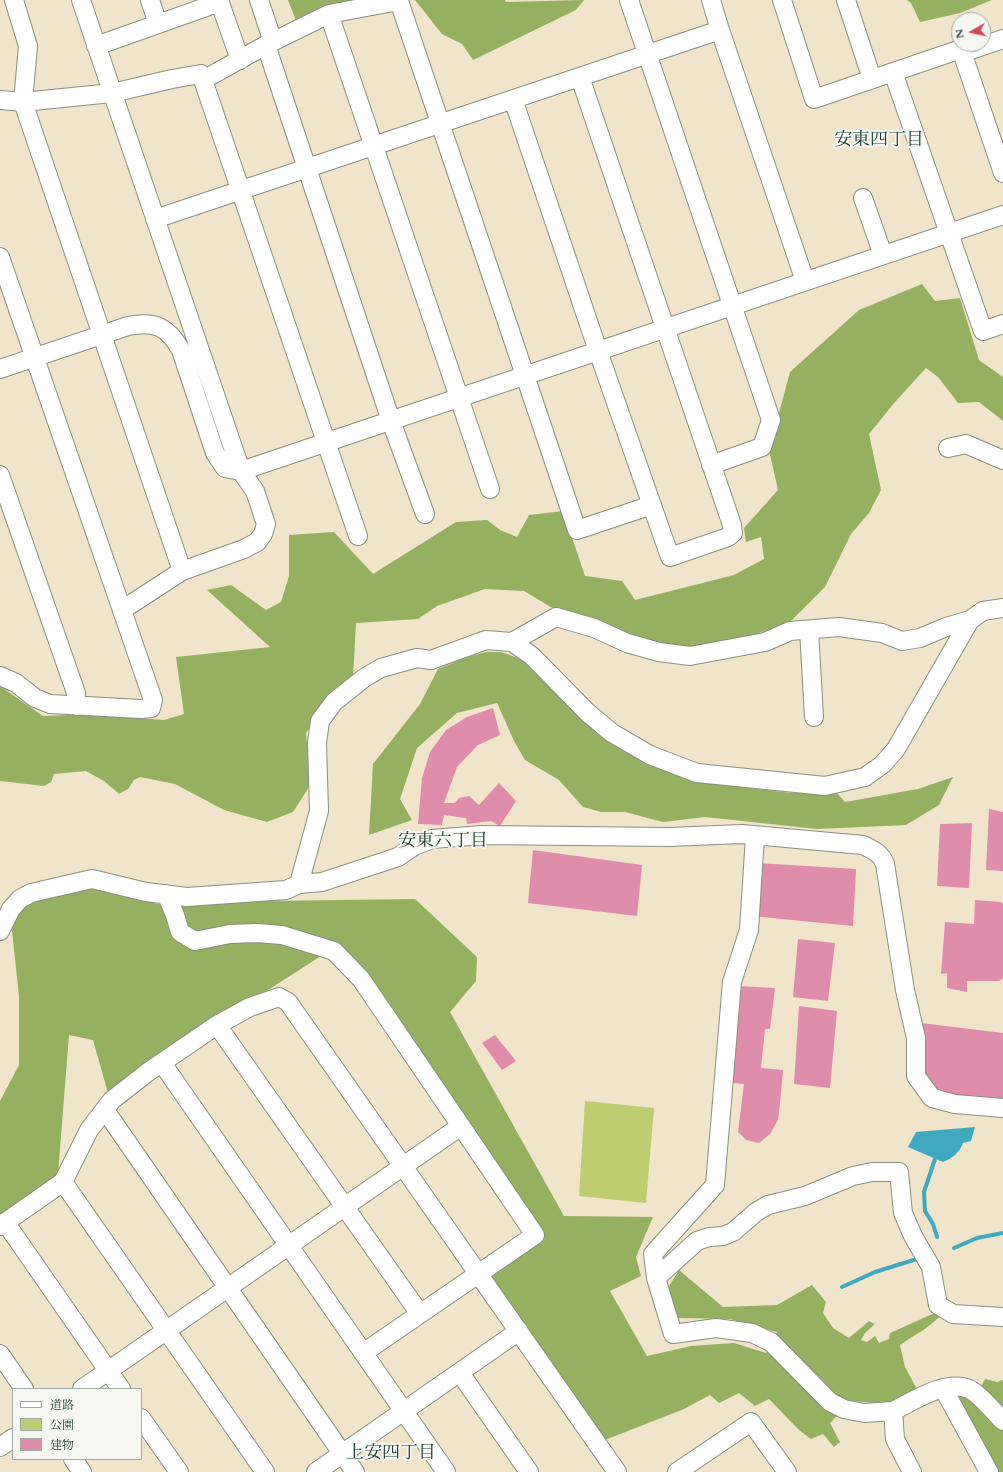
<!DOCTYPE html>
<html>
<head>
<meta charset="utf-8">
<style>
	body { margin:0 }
	#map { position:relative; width:1003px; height:1472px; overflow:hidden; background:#f0e4ca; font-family:Cardo,"Noto Serif JP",serif }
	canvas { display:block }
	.legend { position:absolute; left:12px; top:1388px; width:130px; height:72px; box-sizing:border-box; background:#f6f6f2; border:1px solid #a0aca6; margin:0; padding:5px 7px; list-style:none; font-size:12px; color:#1f3d34 }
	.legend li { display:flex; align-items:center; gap:8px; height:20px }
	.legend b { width:20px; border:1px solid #a0aca6 }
	.north { position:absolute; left:951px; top:12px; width:40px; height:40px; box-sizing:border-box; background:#f6f6f2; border:1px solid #a0aca6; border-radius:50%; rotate:261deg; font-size:11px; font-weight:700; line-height:16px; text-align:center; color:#1f3d34 }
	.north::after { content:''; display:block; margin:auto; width:14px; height:18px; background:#d1495b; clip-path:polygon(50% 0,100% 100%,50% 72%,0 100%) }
</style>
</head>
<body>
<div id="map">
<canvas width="1003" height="1472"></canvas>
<ul class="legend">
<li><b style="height:5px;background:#fff"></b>道路</li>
<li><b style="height:11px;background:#becd6f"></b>公園</li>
<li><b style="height:11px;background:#e08dab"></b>建物</li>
</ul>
<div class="north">N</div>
</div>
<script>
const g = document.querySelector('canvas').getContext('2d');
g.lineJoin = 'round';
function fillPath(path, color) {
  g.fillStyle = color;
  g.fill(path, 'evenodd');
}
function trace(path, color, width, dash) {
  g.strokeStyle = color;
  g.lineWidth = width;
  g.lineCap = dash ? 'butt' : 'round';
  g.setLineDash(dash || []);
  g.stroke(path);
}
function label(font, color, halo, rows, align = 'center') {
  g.font = font + ' Cardo,"Noto Serif JP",serif';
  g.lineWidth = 4;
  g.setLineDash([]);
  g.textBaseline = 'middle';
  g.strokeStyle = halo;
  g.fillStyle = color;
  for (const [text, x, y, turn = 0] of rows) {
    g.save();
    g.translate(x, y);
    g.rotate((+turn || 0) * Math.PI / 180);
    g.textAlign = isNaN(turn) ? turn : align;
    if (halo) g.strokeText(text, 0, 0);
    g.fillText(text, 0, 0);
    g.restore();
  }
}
const green = new Path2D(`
	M585,1101l69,7 -8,95 -67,-7z`);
const forest = new Path2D(`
	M288,0h87l-78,23z
	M415,0h90l1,2 78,-2 -8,10 -103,50 -11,-16 -20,-10z
	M907,0h85l-32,13 -40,9 -9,-19z
	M922,284l13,17 25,-3 19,62 24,17v44l-24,-19 -21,1 -20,-26 -12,-9 -31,34 -26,32 12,56 -12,23 -18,21 -26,53 -36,36 -48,16 -51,8 -61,-8 -75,-30 -30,-18 -39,-2 -48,17 -19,13 -62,4 -3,56 -26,24 -21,30 5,51 -18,28 -26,10 -43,-12 -49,-26 -35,-7 -6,3 -6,9 -9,5 -15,-13 -18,-10 -32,3 -3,8 -7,4 -44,-5v-95l43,30 48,-2 73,6 20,-6 -8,-57 94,-10 -63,-57 24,-5 35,25 15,-8 8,-26v-41l45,-3 39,42 83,-52 31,-2 13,10 17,7 12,-22 34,-4 22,65 37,5 13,19 99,-25 30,-16 -3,-22 -15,5 -2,-14 34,-38 -9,-40 21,-78 69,-62z
	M487,652h14l28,10 67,69 37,25 61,23 30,6 67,8h46l8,9 73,-13 35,-12 -14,28 -33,20 -89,4 -112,-12 -42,5 -38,-10h-24l-18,-5 -24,-27 -34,-20 -11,-19 -17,-38 -40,10 -40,35 -17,51 12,21 -43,15 4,-71 47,-60 18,-35 32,-13z
	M88,887l70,17 22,2 86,-5 149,-2 62,58 -1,24 -26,31 114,204 89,1 -17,40 5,19 -31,15 37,65 44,-10 43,-3 32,10 11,-21 -47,-13 -54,-1 -10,-27 13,-21 44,37 54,-2 35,-20 14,17 -3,11 10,15 16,10 20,-17 6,3 -10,9 -4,7 6,2 8,-6 4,7 10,-4 1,-6 49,-22 1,5c-12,13 -26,19 -40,29l5,22 13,24 -31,13 -35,-3 -22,22 10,19 -6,5 -11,-13 -12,5 -12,-9 -30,-31 -14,7 -16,-13 -20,10 -9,-8 -26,14 -79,31 -115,-163 54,-40 -206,-292 -230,148 -15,-53 -24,-5 -11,139 -58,41v-114l19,-36v-69l-7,-65 2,-11 8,-13 31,-14z
	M985,1379l12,3 6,-2v34l-25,-22z
	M965,1393l38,35v44h-10l-40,-74z`);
const water = new Path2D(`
	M975,1127l-4,14 -8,2c-4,10 -10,15 -20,19l-35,-15 8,-15z`);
const stream = new Path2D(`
	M935,1159l-11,33 1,19 8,13 4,13
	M954,1248l23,-10 26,-5
	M842,1287l33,-15 45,-14`);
const building = new Path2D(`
	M493,708l7,27 -22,10 -21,22 -13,36h11l4,-5 10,-2 10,9 20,-22 17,18 -16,25 -9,-5 -24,3 -1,-6 -22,-3 -2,10 -24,-1 4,-46 8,-26 16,-22 21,-13z
	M989,809l14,3v59l-17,-1z
	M972,823l-3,65 -32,-2 3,-62z
	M533,850l109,15 -5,51 -109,-13z
	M756,863l100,6 -3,57 -101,-10z
	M975,900l26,2 2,2v74l-4,3h-32v11l-20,-4v-15l-6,1 4,-52 29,2z
	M798,939l37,4 -7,58 -35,-4z
	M738,986l37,2 -5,41h-5l-4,39 22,2 -2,23 -3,27 -8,14 -11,9 -13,-3 -8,-8 6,-48 -11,-1z
	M799,1006l38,5 -7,77 -36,-4z
	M921,1023l82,10v70l-67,-8 -16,-23z
	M495,1035l21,26 -14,9 -20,-27z`);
const minor = new Path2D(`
	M14,0l14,46 -5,56 159,469
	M81,0l160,471 14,20 11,33 -3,10 -6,8 -13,7 -62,22 -60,39
	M150,0l8,24
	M219,0l21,60
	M259,0l14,42
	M629,0l142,420 -9,27 -51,18
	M711,0l9,30
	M782,0l32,99 147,-50 42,124
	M846,0l26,79
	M329,14l161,475
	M266,45l125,376 34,93
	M96,46l124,-44
	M962,53l41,-14
	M893,72l90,259 20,-7
	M203,80l63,-35 63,-31 70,-13 178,529 75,-25
	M513,99l85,252 72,206 58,-20 5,-4 -1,-8 -152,-448
	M0,100l23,2 89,-9 60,-14 29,-5 157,462
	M863,198l20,57
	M155,219l565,-189 85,251
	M0,257l153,443 -2,8 -10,1 -91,-5 -15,-6 -19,-15 -16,-7
	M0,369l128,-43c27,-5 39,0 53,24l34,103 10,15 16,3 762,-256
	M948,448l18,-4 37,16
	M0,475l76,218v13
	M809,630l5,87
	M512,642l44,-25 38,11 33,15 32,9 31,4 75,-14 25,-11 49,-4 43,6 20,8 18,-3 26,-11 24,-7
	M299,884l23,-2 76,-25 16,-11 18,-7 50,-4 187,2 73,-3 121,11c10,5 18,8 22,19l20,126 11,48v38l16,22 23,6 48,4
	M166,894l9,21 5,17 15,9 35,-7 27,-1 25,2 52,16 27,28 174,256 -172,118
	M0,931l11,-22 9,-10 11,-6 61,-14 54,13 41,5 99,-7 13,-6 20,-73 -2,-68 3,-22 14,-19 30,-24 17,-10 36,-10 14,2 55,-20 26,2 20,14 55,56 25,21 38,22 47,18 128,13 40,-9 18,-13 13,-15 74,-129 13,-9 20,-3
	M217,1025l203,289
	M162,1063l284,409
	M105,1110l250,362
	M63,1182l202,290
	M5,1222l116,167
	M0,1226l63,-44 26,-52 23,-30 36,-28 69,-47 33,-18 29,-10 9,5 329,470
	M656,1278l-3,-24 62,-69 17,-203 17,-52 6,-94
	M0,1354l24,35
	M460,1373l69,99
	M943,1388l46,84
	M82,1389l379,-263
	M893,1411l-29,2 -20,-4 -14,-7 -59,-60 -19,-9 -36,-5 -43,6 -17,-56 41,-37 12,-4 14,-1 10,-4 23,-20 12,-7 37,-9 48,-20 19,-4h27l4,41 10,23 18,31 7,38 15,9 50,3
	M141,1418l38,54
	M0,1447l13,-9
	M73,1459l9,13
	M316,1472l203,-141
	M677,1472l74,-50 36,50
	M912,1472l-17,-33 -2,-28c21,-10 52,-32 76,-22 11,5 25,23 34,32`);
const neighbourhoodNames = [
	["安東四丁目",879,141],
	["安東六丁目",443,842],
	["上安四丁目",391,1454]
];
fillPath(green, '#becd6f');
fillPath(forest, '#96b062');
fillPath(water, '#3faabf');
trace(stream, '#3faabf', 4);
fillPath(building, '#e08dab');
trace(minor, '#88907f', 20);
trace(minor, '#fff', 18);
label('18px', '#1f3d34', '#f6f6f2', neighbourhoodNames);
</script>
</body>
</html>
